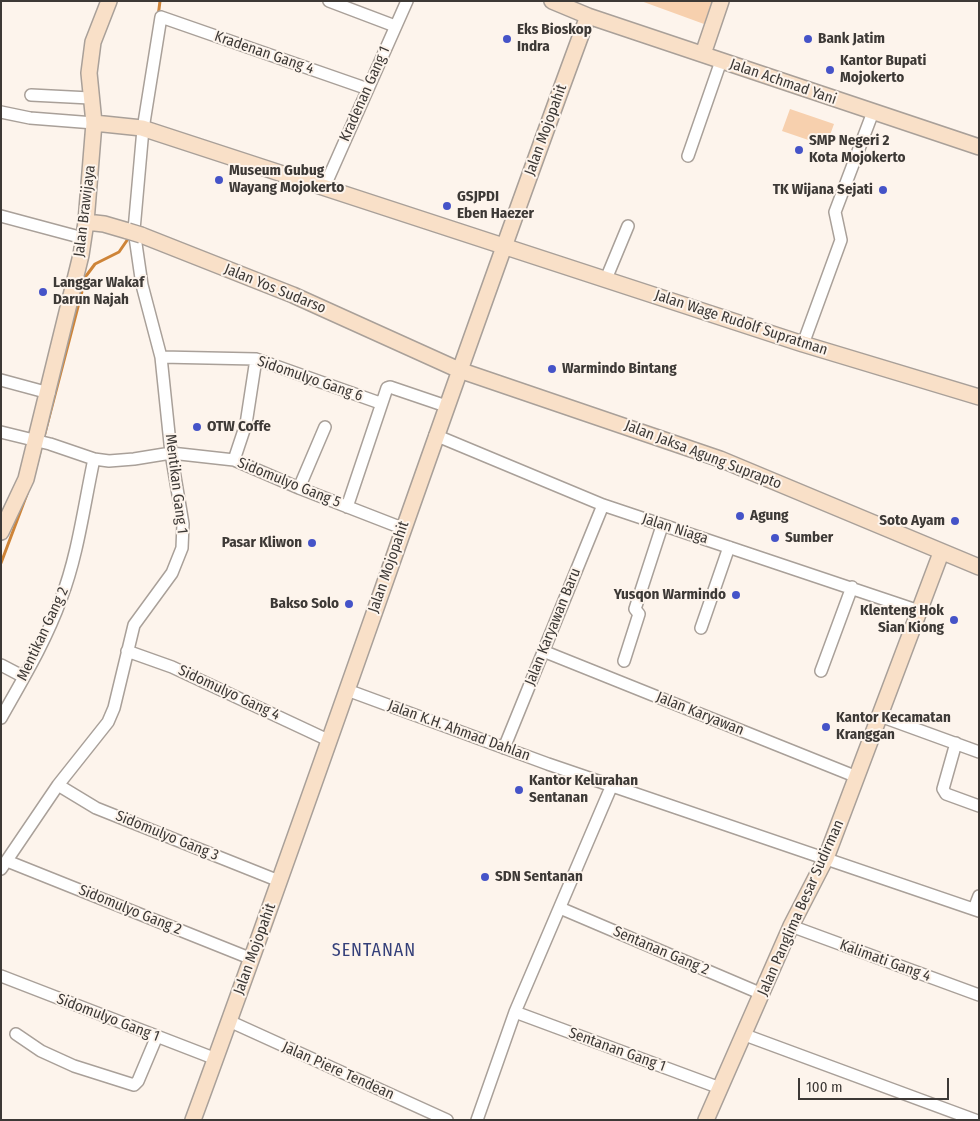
<!DOCTYPE html>
<html>
<head>
<meta charset="utf-8">
<style>
	body { margin:0 }
	#map { position:relative; width:980px; height:1121px; overflow:hidden; background:#fdf4ec; font-family:"Fira Sans Condensed",sans-serif }
	canvas { display:block }
	.frame { position:absolute; inset:0; border:2px solid #3d3936; pointer-events:none }
	.scale { position:absolute; left:798px; top:1078px; width:151px; height:22px; box-sizing:border-box; border:2px solid #3d3936; border-top:0; padding-left:6px; font-size:15px; line-height:18px; white-space:nowrap; color:#3d3936; -webkit-text-stroke:4px #fdf4ec; paint-order:stroke }
</style>
</head>
<body>
<div id="map">
<canvas width="980" height="1121"></canvas>
<div class="frame"></div>
<div class="scale">100 m</div>
</div>
<script>
const g = document.querySelector('canvas').getContext('2d');
g.lineJoin = 'round';
function fillPath(path, color) {
  g.fillStyle = color;
  g.fill(path, 'evenodd');
}
function trace(path, color, width, dash) {
  g.strokeStyle = color;
  g.lineWidth = width;
  g.lineCap = dash ? 'butt' : 'round';
  g.setLineDash(dash || []);
  g.stroke(path);
}
function label(font, color, halo, rows, align = 'center') {
  g.font = font + ' "Fira Sans Condensed",sans-serif';
  g.lineWidth = 4;
  g.setLineDash([]);
  g.textBaseline = 'middle';
  g.strokeStyle = halo;
  g.fillStyle = color;
  for (const [text, x, y, turn = 0] of rows) {
    g.save();
    g.translate(x, y);
    g.rotate((+turn || 0) * Math.PI / 180);
    g.textAlign = isNaN(turn) ? turn : align;
    if (halo) g.strokeText(text, 0, 0);
    g.fillText(text, 0, 0);
    g.restore();
  }
}
const green = new Path2D(`
	M641,1h71l-8,23z
	M790,109l44,15 -8,22 -44,-15z`);
const stream = new Path2D(`
	M158,17l2,-16
	M35,471l51,-195 9,-12 24,-12 11,-16
	M1,563l26,-69`);
const street = new Path2D(`
	M329,1l66,25
	M31,95l59,3
	M1,112l29,6 64,5
	M688,156l33,-95
	M324,188l83,-187
	M1,216l82,22
	M606,279l22,-53
	M803,344l38,-104 -6,-28 38,-100
	M161,357l95,2 124,44
	M1,380l48,13
	M1,432l49,12 44,15 15,2 25,-2 37,-6 63,7 65,28 103,40
	M435,435l168,70 316,106
	M234,460l12,-36 10,-65
	M299,488l26,-61
	M347,507l40,-119 3,-1 56,19
	M701,628l28,-81
	M127,651l45,16 156,73
	M543,651l314,126
	M624,661l15,-47 -4,-5 27,-83
	M1,665l23,12
	M821,671l31,-84
	M347,690l201,74 431,147
	M880,716l99,36
	M1,718c22,-39 45,-77 60,-119 17,-44 23,-94 33,-140
	M956,743l-13,46 3,5 33,12
	M504,748l99,-243
	M58,785l38,23 183,73
	M7,861l245,98
	M1,869l57,-84 50,-63 6,-14 20,-83 38,-52 10,-25 1,-24 -12,-71 -10,-96 -19,-72 -8,-55 9,-101 18,-112 207,72
	M560,908l202,86
	M974,909l5,-13
	M791,926l188,69
	M1,976l215,83
	M515,1012l205,76
	M229,1021l218,99
	M16,1034l25,17 33,15 60,19 4,-4 19,-45
	M745,1035l230,85
	M477,1120l38,-108 97,-227`);
const secondary = new Path2D(`
	M552,1l36,15 391,131
	M703,54l18,-53
	M94,123l48,5 661,216 176,53
	M86,222l18,2 24,7
	M141,235l152,60 166,75 261,89 259,108
	M1,532l25,-53 55,-224 5,-33 8,-99 -5,-50 4,-31 16,-41
	M193,1120c135,-367 259,-738 395,-1104
	M706,1120l85,-194 35,-68 115,-305`);
const secondaryBridge = new Path2D(`
	M128,231l13,4`);
const markers = [
	[507,39,5,"#4553c8"],
	[808,39,5,"#4553c8"],
	[830,70,5,"#4553c8"],
	[799,150,5,"#4553c8"],
	[219,180,5,"#4553c8"],
	[883,190,5,"#4553c8"],
	[447,206,5,"#4553c8"],
	[43,292,5,"#4553c8"],
	[552,369,5,"#4553c8"],
	[197,427,5,"#4553c8"],
	[740,516,5,"#4553c8"],
	[955,521,5,"#4553c8"],
	[775,538,5,"#4553c8"],
	[312,543,5,"#4553c8"],
	[736,595,5,"#4553c8"],
	[349,604,5,"#4553c8"],
	[954,620,5,"#4553c8"],
	[826,727,5,"#4553c8"],
	[519,790,5,"#4553c8"],
	[485,877,5,"#4553c8"]
];
const poiNames = [
	["Eks Bioskop",517,30],
	["Indra",517,47],
	["Bank Jatim",818,39],
	["Kantor Bupati",840,61],
	["Mojokerto",840,78],
	["SMP Negeri 2",809,141],
	["Kota Mojokerto",809,158],
	["Museum Gubug",229,171],
	["Wayang Mojokerto",229,188],
	["TK Wijana Sejati",873,190,"right"],
	["GSJPDI",457,197],
	["Eben Haezer",457,214],
	["Langgar Wakaf",53,283],
	["Darun Najah",53,300],
	["Warmindo Bintang",562,369],
	["OTW Coffe",207,427],
	["Agung",750,516],
	["Soto Ayam",945,521,"right"],
	["Sumber",785,538],
	["Pasar Kliwon",302,543,"right"],
	["Yusqon Warmindo",726,595,"right"],
	["Bakso Solo",339,604,"right"],
	["Klenteng Hok",944,611,"right"],
	["Sian Kiong",944,628,"right"],
	["Kantor Kecamatan",836,718],
	["Kranggan",836,735],
	["Kantor Kelurahan",529,781],
	["Sentanan",529,798],
	["SDN Sentanan",495,877]
];
const streetNames = [
	["Kradenan Gang 4",264,53,19],
	["Jalan Achmad Yani",783,82,19],
	["Kradenan Gang 1",365,94,-66],
	["Jalan Mojopahit",546,130,-70],
	["Jalan Brawijaya",85,211,-83],
	["Jalan Yos Sudarso",275,289,22],
	["Jalan Wage Rudolf Supratman",741,323,18],
	["Sidomulyo Gang 6",310,379,19],
	["Jalan Jaksa Agung Suprapto",703,455,21],
	["Sidomulyo Gang 5",289,483,22],
	["Mentikan Gang 1",176,484,83],
	["Jalan Niaga",675,529,18],
	["Jalan Mojopahit",389,567,-71],
	["Jalan Karyawan Baru",553,627,-68],
	["Mentikan Gang 2",43,634,-65],
	["Sidomulyo Gang 4",229,693,25],
	["Jalan Karyawan",700,714,22],
	["Jalan K.H. Ahmad Dahlan",459,731,20],
	["Sidomulyo Gang 3",167,836,22],
	["Jalan Panglima Besar Sudirman",801,908,-66],
	["Sidomulyo Gang 2",130,910,22],
	["Jalan Mojopahit",255,949,-70],
	["Sentanan Gang 2",661,951,23],
	["Kalimati Gang 4",885,961,20],
	["Sidomulyo Gang 1",108,1018,21],
	["Sentanan Gang 1",617,1050,20],
	["Jalan Piere Tendean",338,1071,24]
];
const quarterNames = [
	["SENTANAN",374,951]
];
fillPath(green, '#f7d0ae');
trace(stream, '#ce8438', 3);
trace(street, '#a9a099', 14);
trace(secondary, '#a9a099', 18);
trace(street, '#fff', 11);
trace(secondary, '#f9e0c8', 15);
trace(secondaryBridge, '#a9a099', 18, []);
trace(secondaryBridge, '#f9e0c8', 15);
for (const [x, y, r, color] of markers) {
  const dot = new Path2D();
  dot.arc(x, y, r, 0, 2 * Math.PI);
  g.fillStyle = color;
  g.fill(dot);
  trace(dot, '#fdf4ec', 2);
}
label('bold 15px', '#3d3936', '#fdf4ec', poiNames, 'left');
label('15px', '#3d3936', '#fdf4ec', streetNames);
g.letterSpacing = '1px';
label('18px', '#343f79', '#fdf4ec', quarterNames);
g.letterSpacing = '0px';
</script>
</body>
</html>
